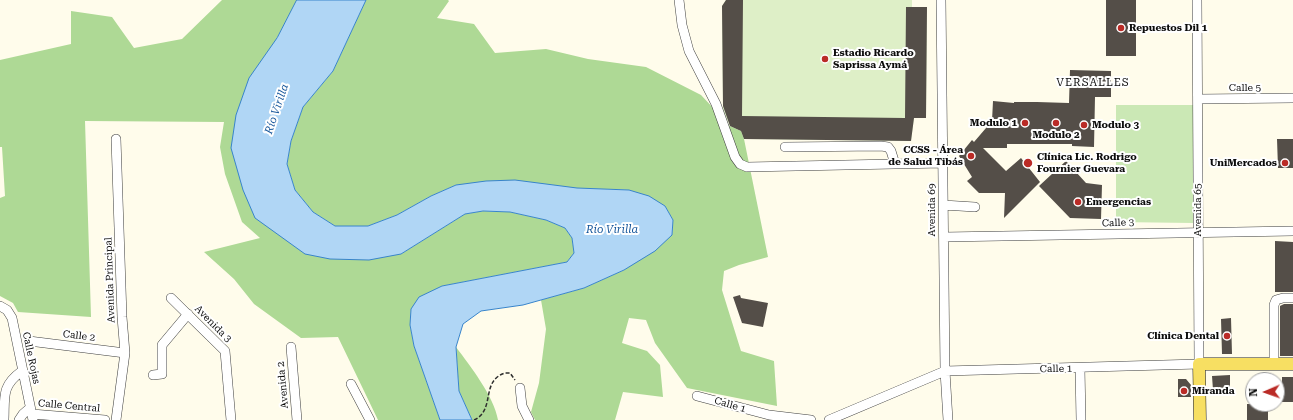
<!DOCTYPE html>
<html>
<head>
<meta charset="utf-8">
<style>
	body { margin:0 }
	#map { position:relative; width:1293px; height:420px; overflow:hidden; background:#fffceb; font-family:"Roboto Serif",serif }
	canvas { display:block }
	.north { position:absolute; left:1245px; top:372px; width:40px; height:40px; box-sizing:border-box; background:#fff; border:1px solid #9e9e9e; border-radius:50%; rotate:268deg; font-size:11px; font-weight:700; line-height:16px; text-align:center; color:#0c0c0c }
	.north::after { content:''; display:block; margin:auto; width:14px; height:18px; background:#ba2b26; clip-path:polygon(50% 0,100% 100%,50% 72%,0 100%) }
</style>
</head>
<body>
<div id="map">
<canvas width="1293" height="420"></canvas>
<div class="north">N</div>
</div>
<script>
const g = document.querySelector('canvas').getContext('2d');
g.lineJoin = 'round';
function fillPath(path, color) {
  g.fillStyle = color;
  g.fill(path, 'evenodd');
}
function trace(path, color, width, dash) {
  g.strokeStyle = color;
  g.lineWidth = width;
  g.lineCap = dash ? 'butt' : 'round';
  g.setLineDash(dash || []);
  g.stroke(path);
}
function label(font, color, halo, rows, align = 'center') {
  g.font = font + ' "Roboto Serif",serif';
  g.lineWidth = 4;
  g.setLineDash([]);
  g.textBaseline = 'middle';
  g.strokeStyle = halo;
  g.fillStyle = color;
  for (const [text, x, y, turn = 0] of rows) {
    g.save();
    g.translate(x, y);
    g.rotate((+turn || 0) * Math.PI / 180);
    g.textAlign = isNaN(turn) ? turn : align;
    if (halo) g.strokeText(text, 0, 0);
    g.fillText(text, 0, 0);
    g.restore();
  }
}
const green = new Path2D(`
	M1116,105h78l-1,118 -77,-1z`);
const forest = new Path2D(`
	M222,0h75l-20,38 -34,152 158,64 64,-40 18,-3 27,1 36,8 19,8 7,10 2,15 -7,9 -125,24 -31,23 -1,16 4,21 26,74h-62l-40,-83 -37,1 -47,-34 -20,-25 -30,-27 56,-14 -18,-16 -17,-48 -5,-27 4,-25 -139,-1 6,196 -73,-5 -5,-9 -13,-7v-98l5,-2 -3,-49h-2v-87l71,-16v-33l41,6 22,31 48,-9z
	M366,0h82l1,1 -12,17 37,6 21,29 51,-4 42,10 58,8 55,28 29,31 11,5 3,8 24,118 -29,8 -15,6 -2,19 19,61 33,10 3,45 -90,-18 -32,-45 -9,-23 -17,-2 -7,25 25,8 13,14 3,32 -40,-5 -8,28h-80l-4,-8 8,-29 7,-54 -5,-29 43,-12 40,-18 48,-35 1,-15 -8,-14 -36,-16 -173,-5 -25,11 -34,19 -29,11h-33l-22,-14 -18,-22 -8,-26 4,-23 12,-34 30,-36z
	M456,347c14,19 38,49 42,73h-26l-13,-29z`);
const pitch = new Path2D(`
	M726,0h186v7h15l-1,111h-12l-3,23 -167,-2 -3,-8 -11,-5 -7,-14 -1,-106z`);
const water = new Path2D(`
	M297,0h69l-33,71 -30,36 -12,34 -4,23 8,26 18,22 22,14h33l29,-11 34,-19 25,-11 30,-4 29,-1 62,8 52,2 20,6 16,10 8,14 -1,15 -17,16 -31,19 -40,18 -61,17 -42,6 -18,13 -7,23 3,44 13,29h-32l-26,-74 -4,-21 1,-16 8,-12 23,-11 125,-24 7,-9 -2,-15 -7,-10 -19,-8 -36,-8 -27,-1 -18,3 -64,40 -32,6 -39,-1 -25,-5 -50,-36 -12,-28 -12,-42 5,-33 13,-37 28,-40z`);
const building = new Path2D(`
	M726,0h17l-1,116 163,2 1,-111h21l-1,111h-12l-3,23 -167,-2 -3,-8 -11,-5 -7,-20 -1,-100z
	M1106,0h30v56h-30z
	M1070,70l41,1v26h-16l-1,50 -22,-1v-2h-65v4h-24l23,23 15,-13 19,24 -36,36 1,-25h-26l-12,-12 5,-4 -13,-21 13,-16 2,2 18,-21 1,-20 21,2v-1h23l32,1z
	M1277,139h16v29h-15z
	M1066,161l20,22 16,2 -1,34 -31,-1 -31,-32z
	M1275,241l18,1v50h-18z
	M740,295l1,3 27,5 -5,24 -21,-4 -9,-26z
	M1284,304h9v52h-13v-50z
	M1231,318l1,36h-10l-1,-35z
	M1230,375v14l-17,1 -1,-14z
	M1282,377h11v25h-11z
	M1178,379h8l5,6v12h-13z
	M1247,404h21v16h-21z`);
const path = new Path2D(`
	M474,420c22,-10 6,-39 31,-47h5l5,7`);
const minor = new Path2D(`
	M679,0l3,25 7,26 27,53 19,53 5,7 7,3 196,-4
	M941,0l4,371 3,49
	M1198,99l95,-1
	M785,147l96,-1 7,1 3,4 4,13
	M943,205l32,2
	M944,237l349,-6
	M171,298l54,53 6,69
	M0,306l7,4 5,8 21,102
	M29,341l96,12
	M291,347l6,73
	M1274,364v-59l2,-5 7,-2h10
	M1080,368l1,52
	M153,375l9,-1v-29l26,-31
	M351,384l19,36
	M520,388l2,18 7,14
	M697,396l72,19 42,5
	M32,414l73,6
	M4,420c1,-23 -3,-34 18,-49
	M19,420l4,-6 7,-6
	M116,420l9,-67 -3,-36 -6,-178
	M829,420l116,-49 254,-7 -2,-364`);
const major = new Path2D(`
	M1200,420l-1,-56h94`);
const markers = [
	[1121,28,4,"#ba2b26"],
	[825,59,4,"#ba2b26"],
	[1025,123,4,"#ba2b26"],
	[1056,123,4,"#ba2b26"],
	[1084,125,4,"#ba2b26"],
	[971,156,4,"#ba2b26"],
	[1028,163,5,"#ba2b26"],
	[1285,163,4,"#ba2b26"],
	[1078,202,4,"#ba2b26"],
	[1227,336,4,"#ba2b26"],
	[1184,391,4,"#ba2b26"]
];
const poiNames = [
	["Repuestos Dil 1",1129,28],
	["Estadio Ricardo",833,53],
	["Saprissa Aymá",833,65],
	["Modulo 1",1017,123,"right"],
	["Modulo 3",1092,125],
	["Modulo 2",1056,135,"center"],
	["CCSS - Área",963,150,"right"],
	["de Salud Tibás",963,162,"right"],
	["Clínica Lic. Rodrigo",1037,157],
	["Fournier Guevara",1037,169],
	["UniMercados",1277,163,"right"],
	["Emergencias",1086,202],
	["Clínica Dental",1219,336,"right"],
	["Miranda",1192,391]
];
const streetNames = [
	["Calle 5",1245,88],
	["Avenida 69",932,210,-90],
	["Avenida 65",1198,210,-90],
	["Calle 3",1118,223,-2],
	["Avenida Principal",110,280,-92],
	["Avenida 3",213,324,45],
	["Calle 2",79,336,7],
	["Calle Rojas",31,358,78],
	["Calle 1",1056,369,-1],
	["Avenida 2",283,385,-95],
	["Calle 1",730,405,16],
	["Calle Central",69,406,5]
];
const neighbourhoodNames = [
	["VERSALLES",1093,83]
];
const waterNames = [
	["Río Virilla",277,109,-71],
	["Río Virilla",612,230]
];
fillPath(green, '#cbe8b5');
fillPath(forest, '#aed995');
fillPath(pitch, '#deefc7');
fillPath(water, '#b0d6f5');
trace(water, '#3884cb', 1);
fillPath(building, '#544e48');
trace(minor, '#3f3f3f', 10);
trace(major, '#1d1d1d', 13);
trace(path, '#2e2e2e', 1.5, [4, 2]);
trace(minor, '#fff', 9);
trace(major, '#f7df62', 12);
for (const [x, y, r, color] of markers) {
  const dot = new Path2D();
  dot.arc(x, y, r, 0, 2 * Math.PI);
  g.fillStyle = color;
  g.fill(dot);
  trace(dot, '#fff', 1.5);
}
label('bold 10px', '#0c0c0c', '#fff', poiNames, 'left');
label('10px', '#0c0c0c', '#fff', streetNames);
g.letterSpacing = '1px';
label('11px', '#0c0c0c', '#fff', neighbourhoodNames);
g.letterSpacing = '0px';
label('italic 11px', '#17579b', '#fff', waterNames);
</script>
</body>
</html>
